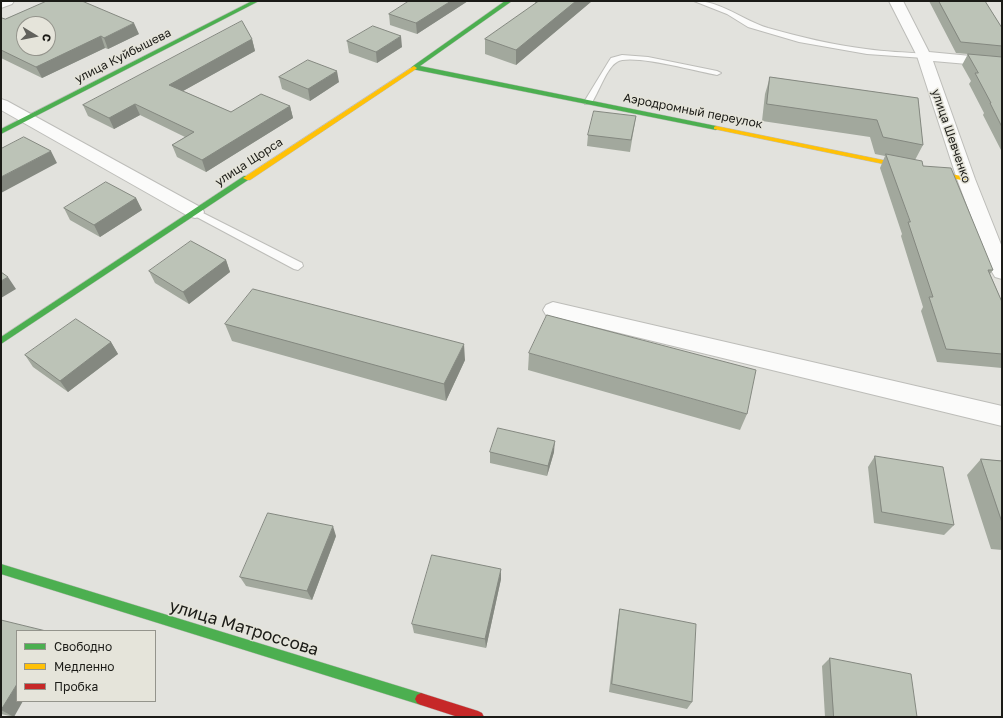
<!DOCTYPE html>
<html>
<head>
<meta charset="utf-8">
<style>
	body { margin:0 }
	#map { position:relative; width:1003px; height:718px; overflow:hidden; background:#e2e2dd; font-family:"Golos Text",sans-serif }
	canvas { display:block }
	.frame { position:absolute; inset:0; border:2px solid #1b1b17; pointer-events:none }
	.legend { position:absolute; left:16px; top:630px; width:140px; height:72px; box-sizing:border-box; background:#e5e4da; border:1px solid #94948c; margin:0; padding:5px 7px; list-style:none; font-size:12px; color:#1b1b17 }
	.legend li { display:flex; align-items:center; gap:8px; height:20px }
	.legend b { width:20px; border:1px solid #94948c }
	.north { position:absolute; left:16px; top:16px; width:40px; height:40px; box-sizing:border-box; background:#e5e4da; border:1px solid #94948c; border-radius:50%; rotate:100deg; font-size:11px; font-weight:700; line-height:16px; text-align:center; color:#1b1b17 }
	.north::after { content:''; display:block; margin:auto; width:14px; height:18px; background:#61615c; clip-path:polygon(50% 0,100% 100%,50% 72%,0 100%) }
</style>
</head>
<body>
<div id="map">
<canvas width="1003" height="718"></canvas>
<div class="frame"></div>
<ul class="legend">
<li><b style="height:5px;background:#4caf50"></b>Свободно</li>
<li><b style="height:5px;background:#ffc107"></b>Медленно</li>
<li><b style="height:5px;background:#c62828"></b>Пробка</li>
</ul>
<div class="north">С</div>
</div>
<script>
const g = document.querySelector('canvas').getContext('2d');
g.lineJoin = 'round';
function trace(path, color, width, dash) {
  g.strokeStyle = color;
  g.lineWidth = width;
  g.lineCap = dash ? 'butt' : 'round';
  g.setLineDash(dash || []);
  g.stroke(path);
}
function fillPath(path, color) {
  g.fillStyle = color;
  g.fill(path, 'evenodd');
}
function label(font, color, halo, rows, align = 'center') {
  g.font = font + ' "Golos Text",sans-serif';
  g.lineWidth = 3;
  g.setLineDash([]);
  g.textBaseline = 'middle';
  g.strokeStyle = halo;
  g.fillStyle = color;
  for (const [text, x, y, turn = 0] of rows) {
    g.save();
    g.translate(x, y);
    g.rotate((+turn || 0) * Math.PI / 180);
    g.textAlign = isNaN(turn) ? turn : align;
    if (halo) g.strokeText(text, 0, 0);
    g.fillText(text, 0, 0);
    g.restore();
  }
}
const lane = new Path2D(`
	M694,1c28,0 48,19 74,27 32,9 65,17 98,21 19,3 39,3 58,5l4,2 -4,2 -57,-4 -68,-12 -51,-15 -21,-13z
	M622,55l26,2 69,14 4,2 -4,2c-18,-3 -86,-22 -100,-13 -10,5 -19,32 -26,42h-6l-1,-2 25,-41 2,-3z
	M195,209l107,54 1,3 -5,4 -4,-1 -103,-55 -1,-2 1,-2z`);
const street = new Path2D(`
	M1,1h13l-2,3 -11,4z
	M889,1h14l26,51 73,7v8l-69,-6 42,118 27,68v32l-7,-2 -3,-5 -35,-93 -40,-123z
	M1,99l6,2 195,107 2,4 -2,4 -7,2 -7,-2 -187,-106z
	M553,302l449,104v20l-456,-111 -3,-5 3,-5z`);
const fast = new Path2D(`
	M252,1h7l-258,133v-5z
	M505,1h7l-92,65 296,60 3,2 -3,2 -304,-61 -1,-1 2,-2z
	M244,176h3l4,2 -250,166v-7z
	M1,564l420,129 4,2 2,4 -2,4 -4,2 -420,-131z`);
const slow = new Path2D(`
	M414,66l3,2 -1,1 -166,111h-3l-4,-2z
	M716,126l250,51 4,2 -4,2 -252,-52v-2z`);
const jam = new Path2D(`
	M421,693l57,18 4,2 2,4h-26l-37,-12 -4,-2 -2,-4 2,-4z`);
const wall = new Path2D(`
	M468,1l-51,33 -27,-9 -1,-11z
	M535,1h57l-76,64 -31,-11v-15l50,-35z
	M929,1h56l17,27v124l-19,-37 1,-2 -15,-29 2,-3 -9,-16 6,-11 -12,-1z
	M1,18l4,1 134,15 -31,15 -3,-1 -63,30 -41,-20z
	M252,39l3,12 -72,40 48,21 59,-6 3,12 -87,54 -29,-15 -5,-12 13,-8 -45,-22 -26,14 -26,-13 -5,-11z
	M347,41l55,6 -25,16 -28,-10z
	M279,77l60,5 -29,19 -28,-12z
	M770,77l148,21 5,47 -8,15 8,6 70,104 -3,4 12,28v66l-65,-6 -16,-51 2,-4 -22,-71 1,-2 -22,-66 5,-12 -10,-2 -5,-17 -108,-16 3,-27z
	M636,116l-6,36 -43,-6 1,-11z
	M136,198l6,12 -42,27 -30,-17 -6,-12z
	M226,260l4,12 -41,32 -34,-21 -6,-12z
	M225,324l240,36 -19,41 -214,-60z
	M111,342l7,12 -50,38 -35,-25 -8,-12z
	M529,353l218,61 -7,16 -212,-60z
	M490,452h64l-7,24 -57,-13z
	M875,456l79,69 -10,10 -70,-12 -6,-56z
	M981,459l21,2v89l-11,-1 -24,-74z
	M336,536l-24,64 -66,-14 -6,-9z
	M501,579l-15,69 -72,-15 -2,-9z
	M620,609l72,93 -5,7 -78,-17 9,-74z
	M1,620l13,97 -13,-3z
	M830,658l87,59h-92l-3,-51z`);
const shadedWall = new Path2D(`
	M451,1h17l-51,33 -1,-11z
	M576,1h16l-76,64v-15z
	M134,23l5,11 -31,15 -4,-11z
	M101,36l4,12 -63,30 -6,-11z
	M401,36l1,11 -25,16 -1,-11z
	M252,39l3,12 -81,45 -5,-11z
	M337,71l2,11 -29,19 -2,-12z
	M135,104l5,11 -26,14 -5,-11z
	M290,106l3,12 -87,54 -4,-12z
	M51,151l6,12 -56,30v-16z
	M136,198l6,12 -42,27 -6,-12z
	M226,260l4,12 -41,32 -6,-12z
	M8,277l8,12 -15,9v-17z
	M111,342l7,12 -50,38 -8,-11z
	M464,344l1,16 -19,41 -2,-17z
	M555,441l-1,11 -7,24 1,-10z
	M333,526l3,10 -24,64 -5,-9z
	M501,569v10l-15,69 -1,-9z
	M17,684v17h6l-9,16 -13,-7z`);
const building = new Path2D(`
	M47,1h35l52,22 -30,15 -3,-2 -65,31 -35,-17v-32h1l3,1zM24,24h24v24h-24z
	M409,1h42l-35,22 -27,-9z
	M539,1h37l-60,49 -31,-11z
	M939,1h46l17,27v18l-41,-4z
	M242,21l10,18 -83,46 62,27 30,-18 29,12 -88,54 -30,-15 22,-13 -59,-28 -26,14 -26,-13z
	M373,26l28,10 -25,16 -29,-11z
	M968,54l34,3v70l-12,-24h1l-16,-30h3z
	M308,60l29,11 -29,18 -29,-12z
	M770,77l148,21 5,47 -40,-8 -6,-17 -110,-16z
	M594,111l42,5 -5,24 -43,-5z
	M24,137l27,14 -50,26v-28z
	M886,154l36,7 1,5 28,2 42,102h-5l14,32v52l-56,-5 -17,-52h4l-25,-75h2z
	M106,182l30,16 -42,27 -30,-17z
	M191,241l35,19 -43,32 -34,-21z
	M1,272l7,5 -7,4z
	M253,289l211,55 -20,40 -219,-60z
	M547,315l209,55 -9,44 -218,-61z
	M76,319l35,23 -51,39 -35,-26z
	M498,428l57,13 -7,25 -58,-14z
	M875,456l68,11 11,58 -72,-13z
	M981,459l21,2v61z
	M268,513l65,13 -26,65 -67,-14z
	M432,555l69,14 -16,70 -73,-15z
	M620,609l76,15 -4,78 -80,-18z
	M1,620l45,11h-29v53l-16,26z
	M830,658l81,16 6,43h-83z`);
const farStreetnames = [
	["улица Куйбышева",123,56,-27],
	["Аэродромный переулок",693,111,11],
	["улица Шевченко",951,136,71],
	["улица Щорса",249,162,-33]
];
const nearStreetnames = [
	["улица Матроссова",244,628,17]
];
trace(lane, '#bdbdb9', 2);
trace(street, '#bdbdb9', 2);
trace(fast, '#bdbdb9', 1);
trace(slow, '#bdbdb9', 1);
trace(jam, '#bdbdb9', 1);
fillPath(lane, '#fbfbfa');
fillPath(street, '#fbfbfa');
fillPath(fast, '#4caf50');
fillPath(slow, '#ffc107');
fillPath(jam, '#c62828');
fillPath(wall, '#a2a89d');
fillPath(shadedWall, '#848880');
fillPath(building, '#bcc3b7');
trace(building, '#848880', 1);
label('12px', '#1b1b17', '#e5e4da', farStreetnames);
label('17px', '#1b1b17', '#e5e4da', nearStreetnames);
</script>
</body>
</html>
